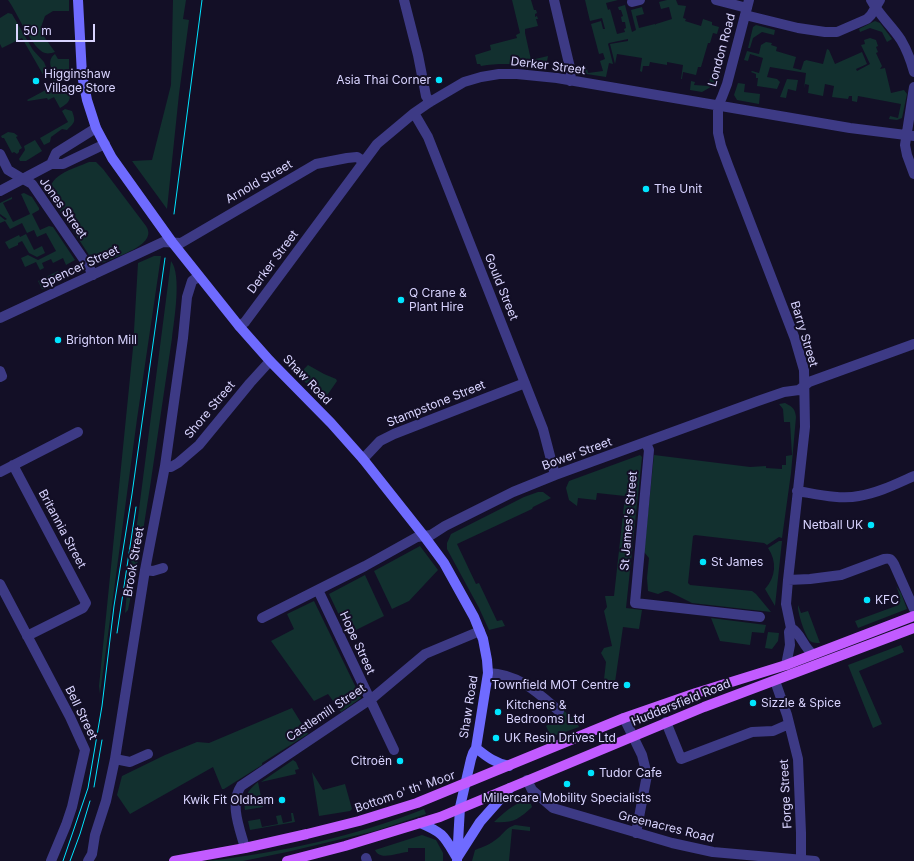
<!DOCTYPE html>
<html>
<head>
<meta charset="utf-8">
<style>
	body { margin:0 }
	#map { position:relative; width:914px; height:861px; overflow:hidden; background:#130f26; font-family:Inter,sans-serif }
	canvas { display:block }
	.scale { position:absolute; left:16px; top:24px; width:79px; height:18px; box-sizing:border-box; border:2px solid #d9d4ff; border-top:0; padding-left:5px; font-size:12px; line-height:14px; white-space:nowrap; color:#d9d4ff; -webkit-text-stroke:3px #130f26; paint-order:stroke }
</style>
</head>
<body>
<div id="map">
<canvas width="914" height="861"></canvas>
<div class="scale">50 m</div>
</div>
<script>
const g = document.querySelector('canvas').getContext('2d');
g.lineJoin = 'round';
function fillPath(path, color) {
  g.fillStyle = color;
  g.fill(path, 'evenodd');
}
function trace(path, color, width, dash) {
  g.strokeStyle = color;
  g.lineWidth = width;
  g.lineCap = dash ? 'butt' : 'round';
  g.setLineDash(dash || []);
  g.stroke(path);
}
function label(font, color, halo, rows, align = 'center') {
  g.font = font + ' Inter,sans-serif';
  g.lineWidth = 4;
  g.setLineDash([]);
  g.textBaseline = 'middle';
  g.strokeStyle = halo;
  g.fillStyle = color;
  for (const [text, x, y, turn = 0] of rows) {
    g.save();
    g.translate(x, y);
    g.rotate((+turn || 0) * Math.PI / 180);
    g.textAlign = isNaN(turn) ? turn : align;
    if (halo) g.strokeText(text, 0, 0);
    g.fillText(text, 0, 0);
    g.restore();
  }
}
const green = new Path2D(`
	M8,0h61v11h-16l-8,5 -4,11 4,11 10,14c-3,1 -7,2 -10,1 -13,-4 -28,-41 -37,-53z
	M173,0h13l-3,19 6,1 -10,74 -12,115 -35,-48 20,-1 19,-75z
	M512,0h19l3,10h2l1,3 -2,1v3l2,-1 1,3h-2l2,7 -13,3v4l6,27 17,-4 -2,11c-23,-2 -42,-5 -65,-1l-1,-2h-3l-2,-9 16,-5 -1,-5 27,-7 -1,-3 4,-2z
	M585,0h33l-12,3 2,7 2,-1 7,25 8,-2 -1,-3 2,-1 -1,-6h-3l-1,-5 2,-1 -2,-6h-2l-1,-3 7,-2 7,27 4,-2 -5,-20 11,-3 2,7 -8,2 3,12 16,-4 1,1v-1l16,-5 -3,-12 -8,2 -2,-7 8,-2h9l2,5 8,1 -3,12 3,1 -1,2 16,5 2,-7 9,3v3l7,2 -2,7 -4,-1 -3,10h-2l-7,24h-3l-2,8 -13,-3 -1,7h-1l2,-14 -16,-3v3l-17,-3 -1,4h-6l-1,6 -2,-1 2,-13 -25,-4 -2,10 -5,-20 18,-3v-2l-19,4 -1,1 5,20 -4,-1 -3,14 -26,-4 -2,-6 8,-2 2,8 15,-2 -3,-10 5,-2 -2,-6 -4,1 -8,-30 10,-3 2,8h2l-3,-11 -12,3z
	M8,13l4,1 21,36 11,12 2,5 -1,11 -23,-40 -20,10 -2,-4v-26z
	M875,21l5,2 12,16 -5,3 -5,-10 -12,-4 -10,4 -1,-3z
	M756,25l19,5 -1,5 -12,-3 -9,6 -3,10h-2l5,-21z
	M870,38l6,2 2,6 -2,1 2,5 -2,1 6,13 -2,3 5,-1 6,25 13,-3 3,4 -5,24 -5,2 -8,-1 1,-3 8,2 3,-14 -43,-8 -1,6 -5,-1v-5h-3l-1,3 -16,-2 2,-11 -9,-2 -2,12 -15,-3 1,-8 -4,-1 -1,5 2,-16 -36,-6 -3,10 10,2 3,3 -3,7 -20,-3 1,-8h-2v-4l-5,-2 1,-1 7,2 4,-15 -13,-4 -2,7 -4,-1 3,-9 12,3 2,-9 5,-3 6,1 -1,2 6,2 -1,4 20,6 -3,11 8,2 3,-9h1l1,-1 17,4 4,-15 2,1 6,14 27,-12 5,12 -11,5 1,2 13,-7 -9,-19 4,-1 -1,-4z
	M55,54l3,5h11v20c-3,0 -7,0 -10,-2 -8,-5 -13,-17 -4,-23z
	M51,74l9,10h9c1,13 4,17 -9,24l-6,-11 -6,3 -1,-2 -19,3 -1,-1 28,-15z
	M710,78l7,1 -1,5 -14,8 -12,-2 1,-9 4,1 -1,3 15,1z
	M787,79l11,1 -2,11 -8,-2 -2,9 -6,-1z
	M738,83l7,1 -1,8 16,2 -1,10 -22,-4 -3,-5z
	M65,109l7,2c4,11 3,11 -5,19l-5,-1 -11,8 -1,5 -6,3 -4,-7 28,-16 -6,-11z
	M8,132l6,1 4,3 -2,1 6,11 -3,2v2l-2,2 -3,-2 -2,1 -8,-15h-2l-1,-2z
	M35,140l7,11 -16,10h-6l-1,-2 6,-9 -1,-4z
	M89,162h7l7,7 43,57c13,19 -31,31 -44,37h-5l-6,-5 -40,-61c-7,-21 22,-28 38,-35z
	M24,193l8,4 7,11v2l-7,4 8,16 9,-4 4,1 22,33 -9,5 -3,-7 -10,5 -2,-4 -9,4 2,5 -4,2 -4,-8 -11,5 -4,-9 7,-3 10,5 18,-9 -10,-18 -9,4 -3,-7 -7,3 -5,-10 -12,6 -5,-8 -5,2v-7l5,4 2,-1 -7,-5v-11l12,-6v2l-9,4 10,19 17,-8 -9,-20z
	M26,234l8,16 8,-4 3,7 -8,4 -8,-4 -7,-12 -4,2v2l-9,4 -4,-7 14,-7 1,2z
	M154,256h7l-24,163 -37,275 -1,-8 34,-338 5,-85z
	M171,261c11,14 3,59 1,77l-22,149 -10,63 -12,60 -3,3 3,-32 10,-64z
	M80,268l-2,4 -34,17h-2l-4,-8 20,-10 3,6z
	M308,365l16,9 12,5 1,2 -9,13 -6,5 -24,-24z
	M785,403c8,4 10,6 11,14l-5,56 -9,65 -3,-1 -12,8 -3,-2 -69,-8 -2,1 -5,47 2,2 62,6 4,3 15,18 -79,-9 -24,-12h-3l-7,3 -10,-3 -1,-13 2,-20 -5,-6 10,-97 96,12 16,-1v2l16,1v-4h4v-9l6,-1 -2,-33h-6l-1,-13 -4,-5z
	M640,455l2,2 -16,151 16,2 -3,19 -16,-2 -9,62 -11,-1 3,-26 -5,-9 3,-5 8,-2 -8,-35 3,-4 -2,-11h9l11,-100 -28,-3 -1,7 -18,-2 -1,8 -8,-6 -3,-12 3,-7z
	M538,492h5l8,6 -18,9 -1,2 -75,35 19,40 3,-1 18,38 5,-1 3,6 -16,4 -10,-22 -32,-59v-6l4,-9 73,-37z
	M779,541h3l-7,65 -10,-17c11,-12 12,-28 3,-41z
	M420,546l18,24 -29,31 -17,8 -18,-38z
	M365,575l19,41 -36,18 -19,-40z
	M896,586l5,7 6,16 -49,19 -3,-7 41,-15c6,-7 3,-13 0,-20z
	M314,601l47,97 -20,14 -13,-18 -14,7 -43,-60 23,-12 -7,-15z
	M798,605l3,8 7,-2 12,32c-4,0 -7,0 -10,-2 -5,-5 -13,-30 -12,-36z
	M711,618l55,7 -2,8 -12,-1 -2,13 -30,-4z
	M768,632l11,1 -1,8 -6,8 -7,-1z
	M901,645l3,7 -45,19 23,53 -9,4 -25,-63z
	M292,708l16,26 -46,29v2l-38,24h-2l-9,-22 -83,47 -13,-19 5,-19 43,-21 32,-13 12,1z
	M564,711l12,9 3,7 -28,10 -5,-11z
	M293,760l3,2 3,7 -4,1 1,4 -35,8z
	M312,772l11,18 22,-6 7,25 -2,2 -31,5z
	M258,782l5,25 -18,3c-3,-12 4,-21 13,-28z
	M527,801l4,3 1,3c-14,13 -19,16 -38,15 10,-9 19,-19 33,-21z
	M424,809l2,5 -51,17 -88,21 -44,9h-36c73,-8 148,-25 217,-52z
	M291,813h2l2,9 -45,8 -2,-9 12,-2 2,8 16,-3 -2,-8 5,-1 2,8 9,-2z
	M515,825l15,2v4l-18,-2 -3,32h-37l3,-11c8,-3 16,-6 23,-12 6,-5 8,-10 17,-13z
	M422,835l14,5 7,13v8h-18v-13h-17v4c-12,1 -28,9 -33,-2z`);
const minor = new Path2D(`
	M404,0l14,55 8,41 4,6
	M554,0l17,72 -1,9
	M716,0l31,8
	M749,0l-22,84 -5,13 -4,9v27l3,13 7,19 67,174 9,31 1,57 -17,153 -2,24 5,24 -2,4 1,13 -4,20
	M871,0c8,15 21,26 30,40 6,10 10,21 13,32
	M632,2l8,-2
	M745,15l53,13 27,4h12l30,-13 4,-4 9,-15
	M914,87l-9,58 2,10 7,19
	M414,113l14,24 115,292 12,46
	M0,154l8,16 15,9 9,5 57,83 4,8
	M0,318l163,-76 18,1 135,-79 31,-6 10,-1 6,4
	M239,326l6,-4 132,-178 37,-31 16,-11 34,-20 17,-5 18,-3h18l40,4 293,50 64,8
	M0,371l2,5 -2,1
	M646,443l3,7 -14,153 125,14
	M363,459l17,-18 14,-7 131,-51
	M13,465l73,138 -3,5 -56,28
	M165,466l6,1 7,-4 21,-18 51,-62 20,-22
	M0,472l78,-40
	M797,491c19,3 43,9 62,5 19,-3 37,-12 55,-20
	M145,570l8,1 10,-3
	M788,580l22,-1 31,-4 43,-16c6,-1 7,0 10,5l20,45
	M0,584l70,133 15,33 -13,57 -6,18 -15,36
	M318,590l76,160
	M262,618l103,-52 52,-29 14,-2 14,-9 68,-34 42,-17 203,-74 26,-9 15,-2 10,-8 105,-38
	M791,628c10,5 12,19 22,26
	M488,673c31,1 50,20 71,38
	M775,681l12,34 11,44 3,74v27
	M666,722l15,37 71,-27 21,-1 16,-7
	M115,759l15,3 18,-8
	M245,848c-5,-19 -16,-44 -4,-62l134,-90 50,-42 55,-23
	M366,858l1,3
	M88,861l4,-7 3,-19 11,-34 9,-42 30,-189 20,-104 18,-128 4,-41 5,-16 6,-4`);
const tertiary = new Path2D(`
	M51,164l5,-11 40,-25
	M0,191l51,-27h12l42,-20
	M624,718l18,37 5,20 -11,58
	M527,780l5,10 21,18 119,35 41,9 102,9`);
const secondary = new Path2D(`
	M78,0l4,75 5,25 9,28 16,30 60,84 67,84 31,35 61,62 32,36 61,77 20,27 30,54 9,22 4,21 1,13 -12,75 -3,5 -2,6 -11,48 -3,54
	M476,748c11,9 19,15 33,18
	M420,823c24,10 24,13 37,35
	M457,858l23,-36 30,-34`);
const primary = new Path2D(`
	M174,861l71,-13 62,-14 52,-13 58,-18 207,-85 72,-25 90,-28 128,-49
	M287,861l58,-15 95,-29 264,-110 210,-79`);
const tram = new Path2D(`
	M174,214l28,-214
	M117,633l19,-126
	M94,787l8,-47
	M63,861l25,-73 14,-82 12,-100 18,-112 33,-236
	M70,861l10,-27 10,-33`);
const markers = [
	[439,80,4,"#00e5ff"],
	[36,81,4,"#00e5ff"],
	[646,189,4,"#00e5ff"],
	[401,300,4,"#00e5ff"],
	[58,340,4,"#00e5ff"],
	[871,525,4,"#00e5ff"],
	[703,562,4,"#00e5ff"],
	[867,600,4,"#00e5ff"],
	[627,685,4,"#00e5ff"],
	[753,703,4,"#00e5ff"],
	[498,712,4,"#00e5ff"],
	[496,738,4,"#00e5ff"],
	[400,761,4,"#00e5ff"],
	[591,773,4,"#00e5ff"],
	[567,784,4,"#00e5ff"],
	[282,800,4,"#00e5ff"]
];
const streetNames = [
	["London Road",722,50,-75],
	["Derker Street",548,66,7],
	["Arnold Street",259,182,-30],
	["Jones Street",63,208,54],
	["Derker Street",273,262,-53],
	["Spencer Street",80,267,-25],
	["Gould Street",501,287,68],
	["Barry Street",804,334,73],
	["Shaw Road",307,380,46],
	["Stampstone Street",436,404,-22],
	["Shore Street",210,410,-50],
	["Bower Street",577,454,-20],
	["St James's Street",629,521,-85],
	["Britannia Street",62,529,62],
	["Brook Street",134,562,-80],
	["Hope Street",357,643,65],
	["Huddersfield Road",681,703,-22],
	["Shaw Road",469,707,-81],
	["Bell Street",81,713,64],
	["Castlemill Street",326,713,-34],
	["Bottom o' th' Moor",405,792,-19],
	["Forge Street",786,794,-93],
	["Greenacres Road",666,827,14]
];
const poiNames = [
	["Higginshaw",44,74],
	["Village Store",44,88],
	["Asia Thai Corner",431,80,"right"],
	["The Unit",654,189],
	["Q Crane &",409,293],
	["Plant Hire",409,307],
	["Brighton Mill",66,340],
	["Netball UK",863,525,"right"],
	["St James",711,562],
	["KFC",875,600],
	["Townfield MOT Centre",619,685,"right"],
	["Sizzle & Spice",761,703],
	["Kitchens &",506,705],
	["Bedrooms Ltd",506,719],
	["UK Resin Drives Ltd",504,738],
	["Citroën",392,761,"right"],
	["Tudor Cafe",599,773],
	["Millercare Mobility Specialists",567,798,"center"],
	["Kwik Fit Oldham",274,800,"right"]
];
fillPath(green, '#12302f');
trace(minor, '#3d3a85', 10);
trace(tertiary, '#3d3a85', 10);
trace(secondary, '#6f6bff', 10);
trace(primary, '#c25bff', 10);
trace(tram, '#00e5ff', 1);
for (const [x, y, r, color] of markers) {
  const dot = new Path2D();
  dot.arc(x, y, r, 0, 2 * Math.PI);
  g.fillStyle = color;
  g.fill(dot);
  trace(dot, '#130f26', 1.5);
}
label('12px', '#d9d4ff', '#130f26', streetNames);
label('12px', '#d9d4ff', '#130f26', poiNames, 'left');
</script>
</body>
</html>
